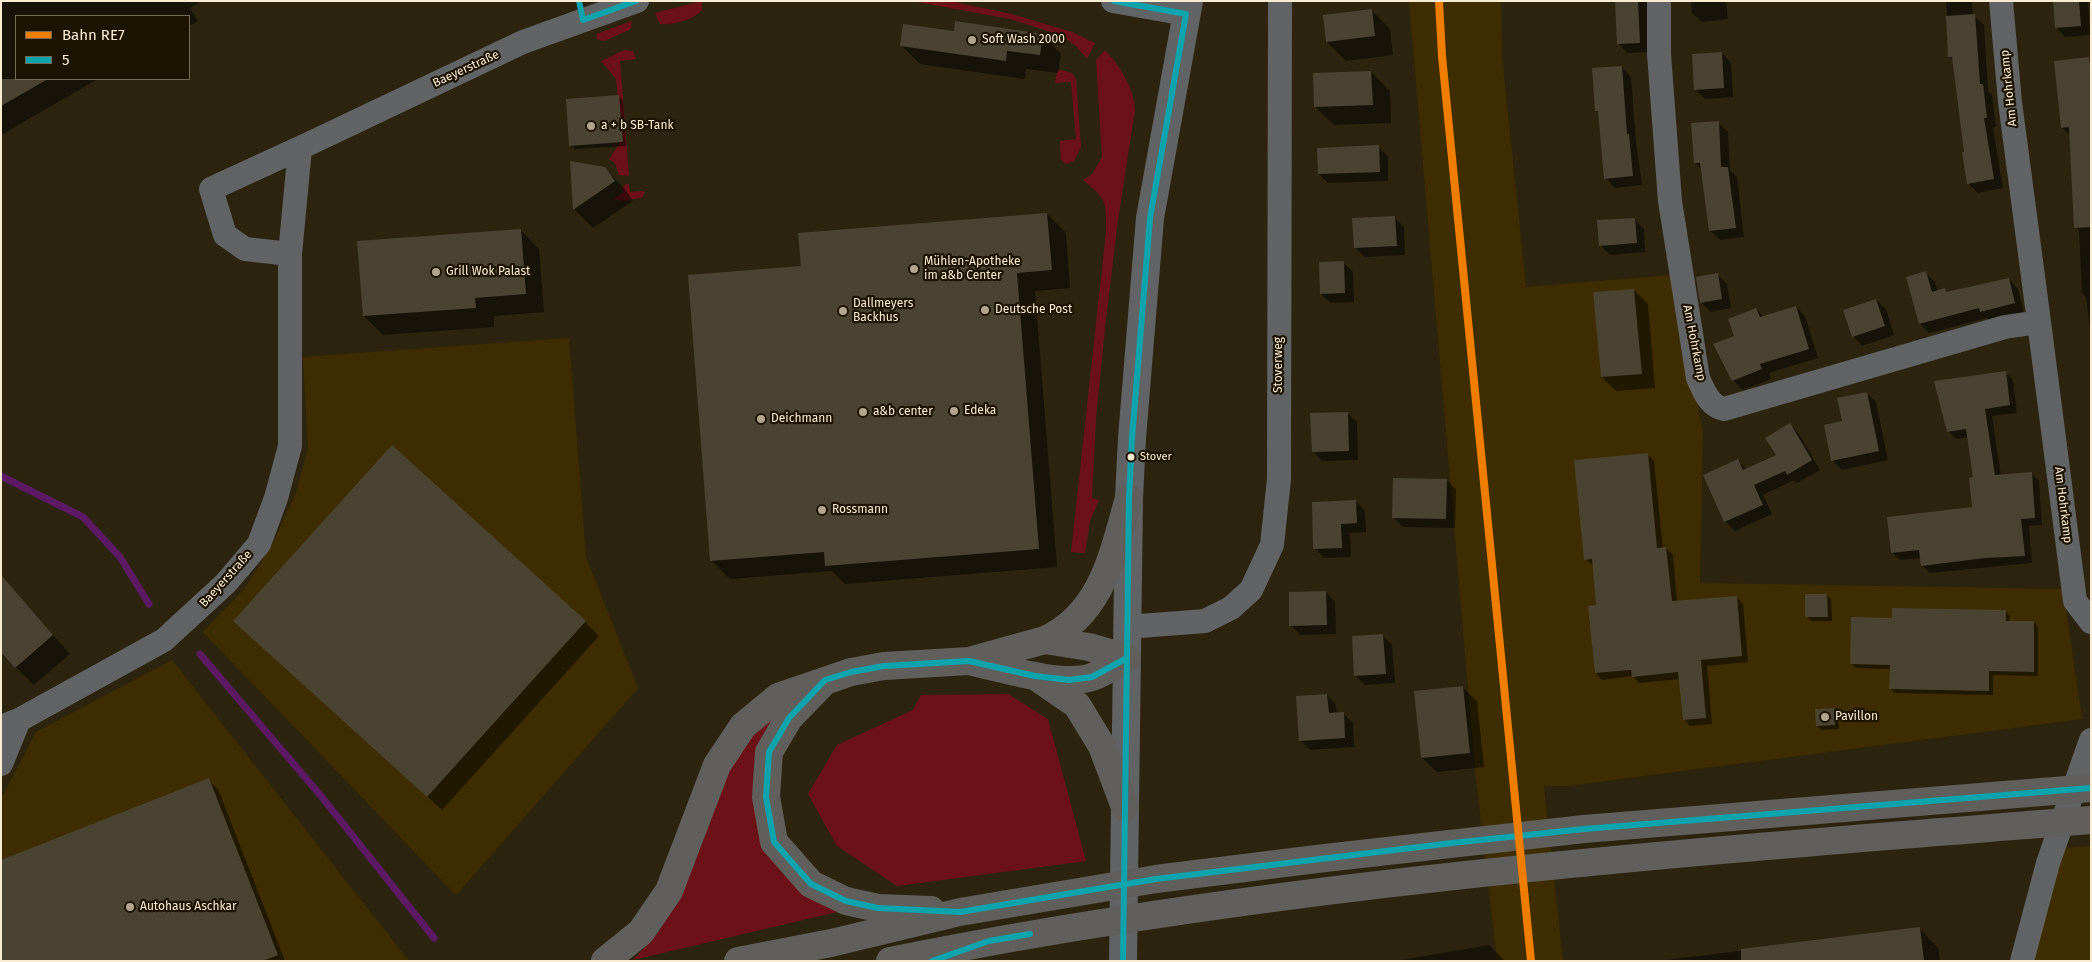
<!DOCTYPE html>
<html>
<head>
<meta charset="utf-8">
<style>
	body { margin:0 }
	#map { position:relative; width:2092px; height:962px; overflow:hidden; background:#2d240f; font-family:"Fira Sans",sans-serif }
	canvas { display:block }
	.frame { position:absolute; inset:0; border:2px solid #faecd3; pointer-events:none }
	.legend { position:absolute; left:15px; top:15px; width:175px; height:65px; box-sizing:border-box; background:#1d1301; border:1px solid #756a55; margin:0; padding:6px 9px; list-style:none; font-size:15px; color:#faecd3 }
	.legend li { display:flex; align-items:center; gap:10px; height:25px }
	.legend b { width:25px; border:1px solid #756a55 }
</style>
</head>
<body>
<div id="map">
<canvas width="2092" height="962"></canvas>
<div class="frame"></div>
<ul class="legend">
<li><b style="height:6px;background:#ef7d00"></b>Bahn RE7</li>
<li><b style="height:6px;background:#0da4ad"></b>5</li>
</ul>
</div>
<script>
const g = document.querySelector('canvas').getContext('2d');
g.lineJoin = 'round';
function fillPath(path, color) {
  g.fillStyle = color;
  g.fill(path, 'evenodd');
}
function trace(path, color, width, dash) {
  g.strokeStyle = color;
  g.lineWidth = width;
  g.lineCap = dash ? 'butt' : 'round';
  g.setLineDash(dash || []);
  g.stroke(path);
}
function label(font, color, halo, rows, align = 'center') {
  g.font = font + ' "Fira Sans",sans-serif';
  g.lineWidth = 4.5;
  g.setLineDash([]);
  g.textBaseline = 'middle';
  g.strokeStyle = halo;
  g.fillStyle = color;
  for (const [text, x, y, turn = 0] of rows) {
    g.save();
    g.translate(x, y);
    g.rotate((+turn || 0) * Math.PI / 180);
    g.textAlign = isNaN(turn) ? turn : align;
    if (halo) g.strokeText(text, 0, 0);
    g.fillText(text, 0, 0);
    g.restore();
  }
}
const built = new Path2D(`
	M1409,1h92l1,56 24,230 146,-12 31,157 -3,151 363,6 19,130 -515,67h-23l19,175h-66l-22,-192z
	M569,338l17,219 52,131 -182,207 -253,-263 42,-44 26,-41 25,-54 12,-45 -5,-91z
	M172,660l237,301h-408v-162l35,-67z
	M2091,846v115h-60l30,-113z`);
const green = new Path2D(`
	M702,1v9c-8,10 -29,15 -42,14l-5,-11z
	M912,1h37l63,13 60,18 23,11 -8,16 -11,-13 -12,-9 -16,-6 -38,-12z
	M632,21l-1,7 -2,2 -25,11 -7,-2 -1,-5z
	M624,50l9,1 3,8 -16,2 9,115 -10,-1 -4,-12 -6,-4 11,-16 3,-1 -7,-63 -15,-18z
	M1105,50c15,16 29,38 30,60l-17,110 -12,99 -10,98 -4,81 7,2 -9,21 -5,32 -14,-1 35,-320c0,-30 2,-32 -23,-52l9,-6 10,-17 -6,-97z
	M1061,70l11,3 4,6 5,68 -7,14 -8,3 -5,-4 -1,-19 16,-2 -5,-57 -16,1 2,-12z
	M626,184h3l1,8 15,-1 -2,6 -17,4 -13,-2 11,-7 -2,-4z
	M1008,694l40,25 38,142 -189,25 -60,-40 -29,-52 29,-49 76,-35 8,-15z
	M768,714l6,3 -22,78 85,117 -204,48 27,-30 31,-68 44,-111z`);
const shadow = new Path2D(`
	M1,1h201l-12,7 8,13 -9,5v-10h-173v63h82l-97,56z
	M1617,1h31l1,51 -22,1 -9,-10z
	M1691,1h35l2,18 -26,3 -10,-9z
	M1946,1h26l1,14 11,10 4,66 4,4 4,32h-3l10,61 -25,5 -10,-10 -14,-122 -4,-4z
	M2054,1h34l2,34 -25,2 -9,-10z
	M1371,10l19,19 3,26 -47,6 -19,-19 -3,-26z
	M955,32l87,3 19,19 -3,19 -32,-4 -1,10 -105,-15 -18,-18z
	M1722,53l9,10 2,34 -28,2 -10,-10z
	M2088,58l3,3v276l-5,-40 -4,-4 -3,-63 -4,-3 -4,-91 -9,-8z
	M1622,67l9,10 5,66 6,42 -27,3 -9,-10 -7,-65 -3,-3z
	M1371,72l19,19 1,32 -57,2 -19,-18z
	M619,96l4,5 3,45 -51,3 -5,-4z
	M1718,123l10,9 2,38 7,7 7,60 -24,3 -10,-9 -7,-61 -8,-7z
	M1378,147l10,9v25l-60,2 -9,-9z
	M605,169l19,19 9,13 -40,27 -19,-19z
	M1047,214l19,19 4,55 -35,3 22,276 -212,17 -13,-13 -102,8 -18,-18 90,-294z
	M1394,217l10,10 1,28 -40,2 -10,-9z
	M1634,219l10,10 1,23 -35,3 -10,-10z
	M521,230l18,19 5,63 -50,4v11l-111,8 -19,-19z
	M1343,262l10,10 1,30 -23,1 -10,-9z
	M1926,273l9,9 3,10 7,-2 3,3 61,-14 9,10 6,24 -34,8 -3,-3 -58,15 -9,-9z
	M1718,275l9,9 4,24 -20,4 -10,-10z
	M1634,290l14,14 7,84 -39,3 -14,-14z
	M1876,300l10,9 8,26 -32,11 -9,-10z
	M1796,307l9,9 13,42 -49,15 2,6 -28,11 -10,-10 3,-44 20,-27 8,8z
	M2005,372l8,8 4,33 -25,3 9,60 30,-3 8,8 3,44 -13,1 3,37 -102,10 -8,-8 -1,-7 -21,2 -8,-8 81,-44 1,-30 -5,-41 -13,2 -8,-8z
	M1867,393l9,9 12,58 -46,10 -10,-10 12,-38z
	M1347,413l10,9 1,38 -36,1 -9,-10z
	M1790,425l9,9 21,36 -23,13 -3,-3 -31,15 9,19 -37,17 -10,-10 13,-60 9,9 30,-14z
	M1647,454l7,7 9,88 3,-1 7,7 4,47 60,-5 6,7 5,58 -41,4 5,58 -22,2 -6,-7 -4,-40 -41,4 -6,-7 -31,4 -6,-7 1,-66 -4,-42 -8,-6z
	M1447,480l9,10 -1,38 -52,-1 -10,-10z
	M1356,501l9,10 1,21 -16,1 1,24 -27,1 -9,-10z
	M8,585l62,69 -36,31 -19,-18z
	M1326,592l9,10 1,32 -36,1 -9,-10z
	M1827,595l4,4 1,22h-21l-4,-5z
	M2005,611l5,5 -1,6h25l4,5v49l-45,-1v20l-98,-2 -4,-4v-20l-35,-1 -5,-4 42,-45z
	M585,622l14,14 -157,174 -193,-175z
	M1383,636l9,9 3,38 -30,2 -10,-10z
	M1462,687l15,14 7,66 -47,5 -15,-14 -6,-66z
	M1327,695l9,10 1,9 6,-1 10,10 1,24 -44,3 -10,-10z
	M1834,709l4,5 1,15 -18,1 -4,-4z
	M208,780l10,9 67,172h-284z
	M1920,929l18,19 2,13h-283z
	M1489,945l16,16h-109z`);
const stream = new Path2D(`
	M1,476l82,41 37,40 29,47
	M200,654l121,142 113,142`);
const building = new Path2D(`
	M1638,1l2,42 -23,1 -2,-42z
	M2053,1h26l2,25 -26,2z
	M1372,9l3,27 -49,6 -3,-27z
	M1975,14l5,70h3l4,34h-3l10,61 -27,5 -5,-32h2l-12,-95h-4l-2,-41z
	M955,21l88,13 -3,21 -33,-4 -1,10 -106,-15 3,-22 51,7z
	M1722,52l2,36 -30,2 -2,-36z
	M2089,57l2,17v153l-17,1 -5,-101 -8,1 -7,-67z
	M1622,66l5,68h2l4,42 -29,3 -6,-68h-3l-3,-43z
	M1371,71l2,34 -59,2 -1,-34z
	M1,79h47l-47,27z
	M619,95l4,47 -54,4 -3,-47z
	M1719,121l2,46h7l8,61 -27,3 -9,-68h-6l-3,-40z
	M1379,145l1,27 -62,2 -1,-26z
	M570,161l35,6 10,14 -42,29z
	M1047,213l5,57 -35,3 22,276 -214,17 -1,-14 -114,9 -22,-286 113,-9 -3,-33z
	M1395,216l2,30 -43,2 -2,-30z
	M1635,218l2,25 -38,3 -2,-26z
	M521,229l5,65 -51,4 1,10 -113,8 -6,-75z
	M1344,261l1,32 -25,1 -1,-32z
	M1926,271l6,21 13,-4 1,4 63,-14 6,25 -35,9 -1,-4 -60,16 -13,-47z
	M1718,273l4,26 -22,4 -4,-26z
	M1634,289l8,85 -41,3 -8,-85z
	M1876,299l9,27 -33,11 -9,-27z
	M1796,306l13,43 -49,15 2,5 -30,12 -19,-37 21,-8 -6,-17 28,-11 4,9z
	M2006,371l4,34 -25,4 10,66 37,-3 3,46 -14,1 4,37 -40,2 -64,8 -2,-16 -28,3 -4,-36 85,-10 -3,-29 4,-1 -7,-48 -19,3 -13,-51z
	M1867,392l12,59 -48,10 -7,-36 18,-4 -5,-23z
	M1348,412l1,39 -37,1 -2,-39z
	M1790,423l22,37 -25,15 -2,-4 -31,14 9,20 -39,17 -21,-47 35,-16 5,11 33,-15 -11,-17z
	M392,445l194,176 -159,176 -194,-176z
	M1648,453l9,95 9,-1 6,54 65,-5 5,60 -41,4 5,58 -23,2 -5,-48 -46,5 -1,-7 -36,3 -7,-67 8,-1 -4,-46 -8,1 -10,-100z
	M1393,478l54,1 -1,40 -54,-1z
	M1356,500l1,23 -16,1 1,24 -29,1 -1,-47z
	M1,575l52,60 -38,33 -14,-16z
	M1326,591l1,34 -38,1v-34z
	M1805,594h22l1,23h-23z
	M1892,608l114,2v11h28v51l-45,-1v20l-100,-2 1,-24 -40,-1 1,-47 41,1z
	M1383,634l3,40 -32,2 -2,-40z
	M1463,686l7,67 -49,5 -7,-67z
	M1327,694l2,19 15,-1 1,26 -46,3 -3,-45z
	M1834,708l1,17 -19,1 -1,-17z
	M209,778l69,177 -15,6h-262v-101z
	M1920,927l4,34h-183v-12z`);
const minor = new Path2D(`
	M1113,1l73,13
	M1659,1v53l11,147 28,177c6,13 11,28 26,31l281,-82 34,-5 36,279 16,21
	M2001,1l9,101 29,220
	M290,254l-45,-5 -20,-14 -14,-46 89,-41
	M1127,627l78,-6 26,-13 20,-18 21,-45 7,-66 1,-478
	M1,727l18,-7 145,-80 62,-57 33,-39 17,-46 14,-52v-192l10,-106 223,-106 114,-41
	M1,764l18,-44
	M2022,961l26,-98 43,-123`);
const tertiary = new Path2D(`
	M1123,961l6,-463 3,-60 18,-220 39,-217`);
const trunk = new Path2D(`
	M1045,640l44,7 38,11
	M973,662c31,7 90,25 119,15 12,-4 24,-13 35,-19
	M1035,676l42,29 25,41 23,61
	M821,685l-32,33 -20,34 -3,45 8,45 37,42 35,17 32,7 53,2
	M605,961l36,-29 28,-41 48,-126 26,-39 35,-29 73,-25 33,-6 85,-5 76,-21c58,-27 68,-87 84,-142
	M738,961l93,-18 129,-31 196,-33 169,-21 259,-29 507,-41
	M890,961c396,-80 799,-109 1201,-141`);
const bus1 = new Path2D(`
	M579,1l4,19 53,-19
	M1114,1l72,13 -36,204 -18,220 -3,60 -6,463
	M1127,658l-35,19 -23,3 -34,-4 -66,-15 -85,5 -33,6 -26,8 -36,38 -20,34 -3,45 8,45 37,42 35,17 32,7 82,4 196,-33 296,-36 132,-14 507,-41
	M932,961l57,-20 41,-7`);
const rail1 = new Path2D(`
	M1439,1l3,55 89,905`);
const markers = [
	[972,40,5,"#b2a68e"],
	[591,126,5,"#b2a68e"],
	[914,269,5,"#b2a68e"],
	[436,272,5,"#b2a68e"],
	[985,310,5,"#b2a68e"],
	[843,311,5,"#b2a68e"],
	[954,411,5,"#b2a68e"],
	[863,412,5,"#b2a68e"],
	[761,419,5,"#b2a68e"],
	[1131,457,4.5,"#faecd3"],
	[822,510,5,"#b2a68e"],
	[1825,717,5,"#b2a68e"],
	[130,907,5,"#b2a68e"]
];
const busNames = [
	["Stover",1140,457]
];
const poiNames = [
	["Soft Wash 2000",982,40],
	["a + b SB-Tank",601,126],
	["Mühlen-Apotheke",924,262],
	["im a&b Center",924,276],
	["Grill Wok Palast",446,272],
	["Dallmeyers",853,304],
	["Backhus",853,318],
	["Deutsche Post",995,310],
	["Edeka",964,411],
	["a&b center",873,412],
	["Deichmann",771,419],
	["Rossmann",832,510],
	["Pavillon",1835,717],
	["Autohaus Aschkar",140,907]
];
const streetNames = [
	["Baeyerstraße",466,69,-25],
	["Am Hohrkamp",2009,88,-96],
	["Am Hohrkamp",1694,343,79],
	["Stoverweg",1279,365,-90],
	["Am Hohrkamp",2063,505,83],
	["Baeyerstraße",226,579,-48]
];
fillPath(built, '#3f2d02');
fillPath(green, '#6d1118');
fillPath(shadow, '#0007');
trace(stream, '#5d1a64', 7);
fillPath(building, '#4a4332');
trace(minor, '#616365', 24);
trace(tertiary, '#616365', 28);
trace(trunk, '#605f5c', 28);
trace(bus1, '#0da4ad', 6);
trace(rail1, '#ef7d00', 8);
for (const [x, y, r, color] of markers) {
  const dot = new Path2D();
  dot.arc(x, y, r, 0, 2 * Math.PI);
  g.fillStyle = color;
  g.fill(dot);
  trace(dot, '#1d1301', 2);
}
label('11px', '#faecd3', '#1d1301', busNames, 'left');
label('12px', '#faecd3', '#1d1301', poiNames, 'left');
label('12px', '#faecd3', '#1d1301', streetNames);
</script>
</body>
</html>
